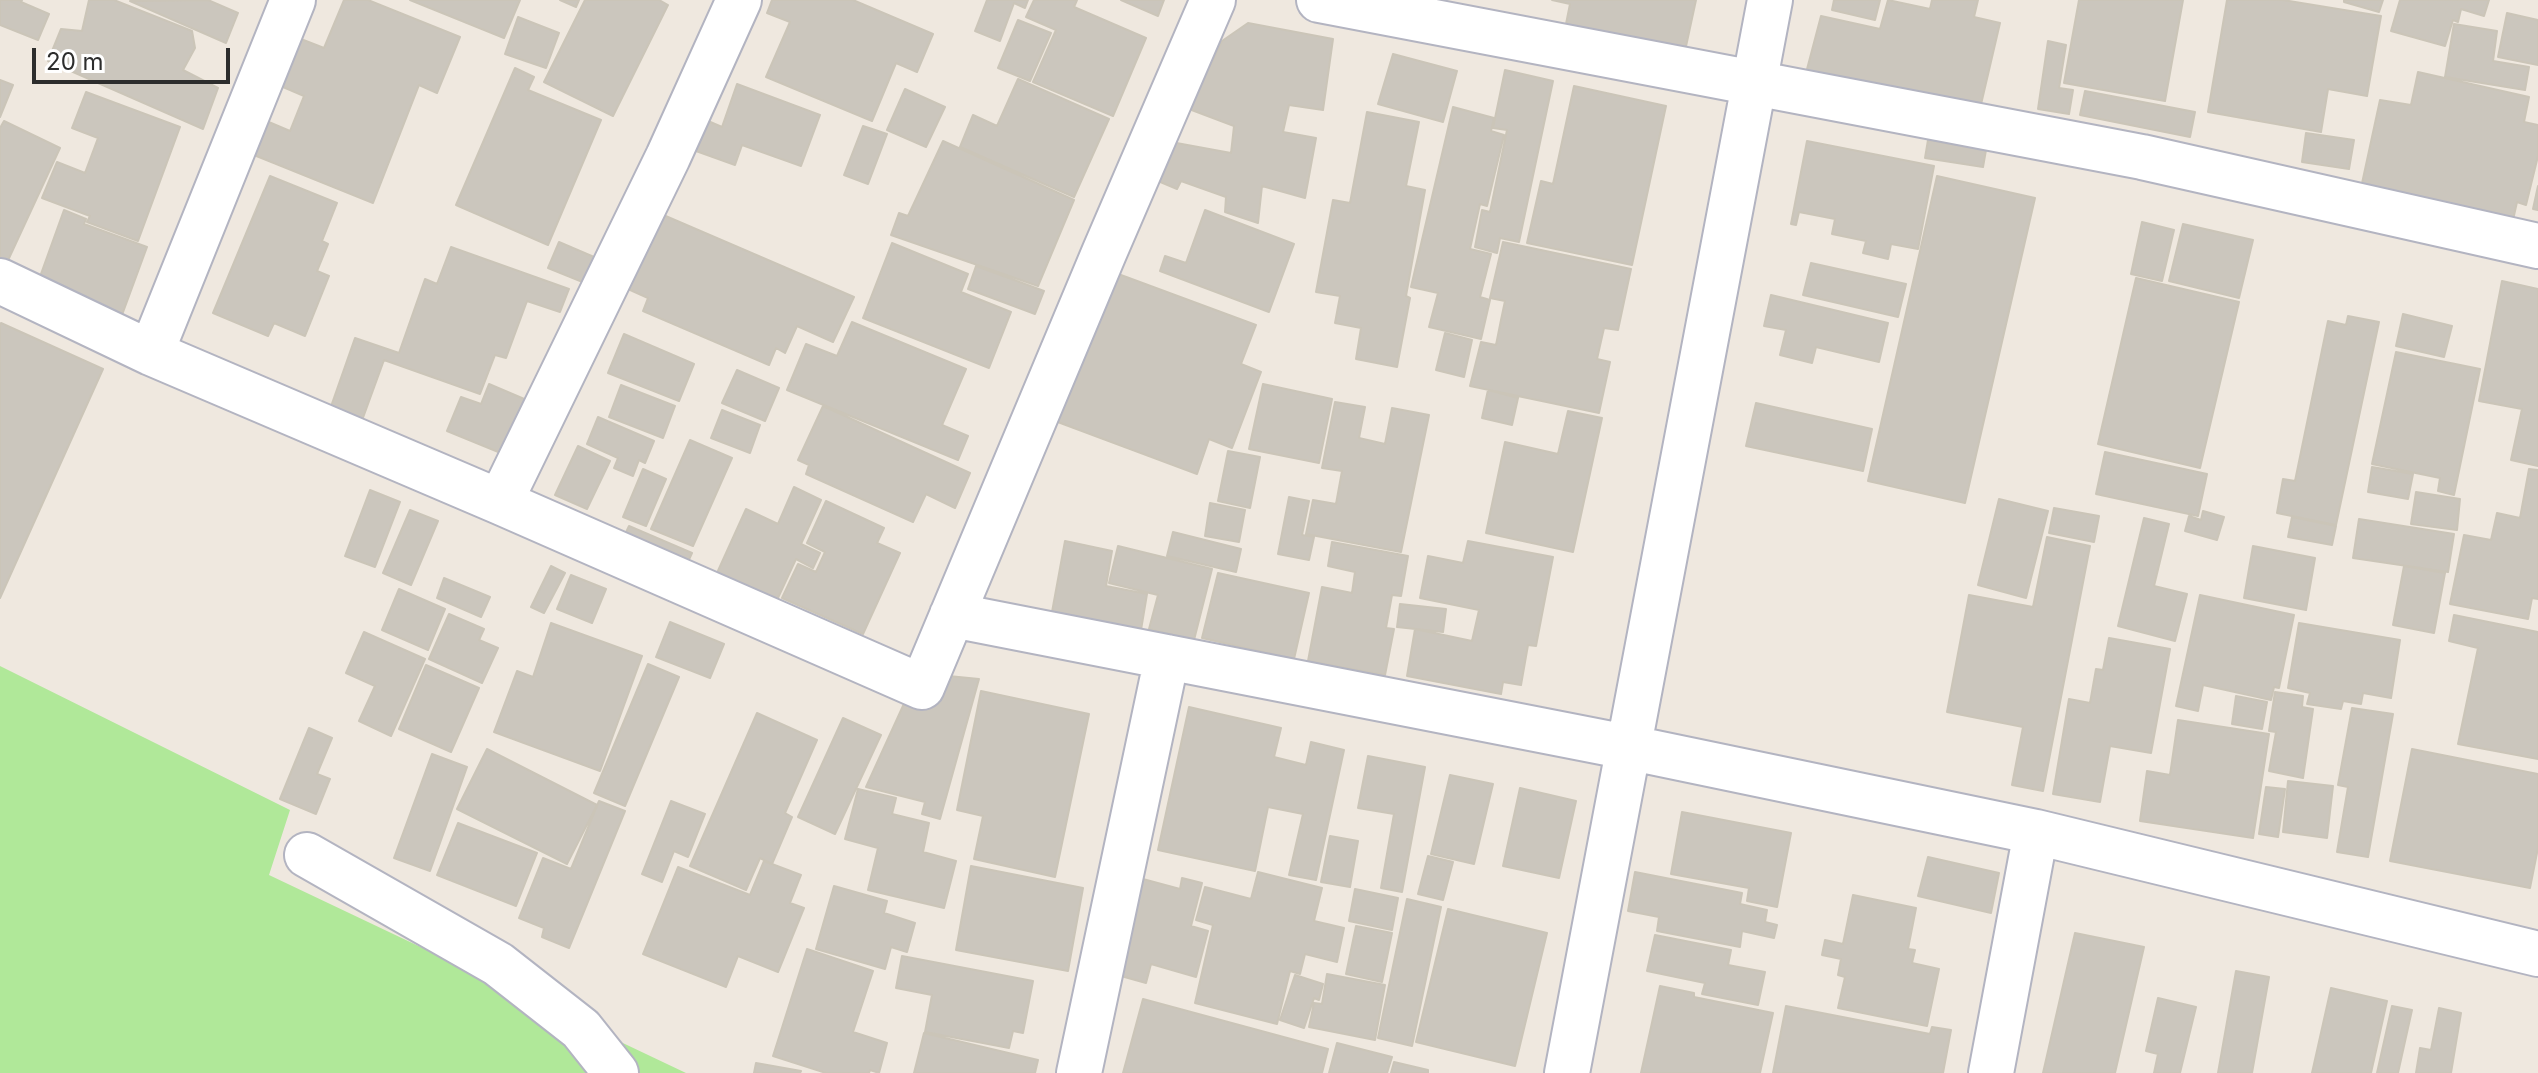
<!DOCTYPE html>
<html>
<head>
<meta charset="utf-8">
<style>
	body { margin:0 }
	#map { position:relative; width:2538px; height:1073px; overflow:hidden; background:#efe8df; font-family:Inter,sans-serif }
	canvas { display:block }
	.scale { position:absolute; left:32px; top:48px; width:198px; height:36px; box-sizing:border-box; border:4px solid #2d2d2d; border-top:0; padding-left:10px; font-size:24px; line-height:28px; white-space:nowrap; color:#2d2d2d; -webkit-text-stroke:6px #fff; paint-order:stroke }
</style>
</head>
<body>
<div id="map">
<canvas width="2538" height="1073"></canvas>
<div class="scale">20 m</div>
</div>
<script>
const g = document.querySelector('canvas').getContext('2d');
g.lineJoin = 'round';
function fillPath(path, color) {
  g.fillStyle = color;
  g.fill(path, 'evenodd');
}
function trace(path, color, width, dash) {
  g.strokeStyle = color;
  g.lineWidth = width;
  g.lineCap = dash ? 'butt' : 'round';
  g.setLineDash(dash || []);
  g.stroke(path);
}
const green = new Path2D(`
	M0,666l290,144 -21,65 417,198h-686z`);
const building = new Path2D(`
	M0,0h22l-1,2 28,12 -11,26 -38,-15z
	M89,0h25l78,31 3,17 -12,22 35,18 -15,41 -155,-68 13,-32 21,2z
	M208,0l30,13 -12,30 -96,-42z
	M344,0h24l92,37 -23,56 -18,-8 -46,118 -129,-52 13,-34 33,14 14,-35 -35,-15 19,-47 36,14z
	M410,0h110l-16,38z
	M560,0h19l-3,7z
	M585,0h74l9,5 -55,111 -69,-34z
	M772,0h81l80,34 -16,38 -21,-9 -24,58 -106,-44 24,-55 -23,-9z
	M987,0h41l-3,8 -11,-5 -14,38 -25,-10z
	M1034,0h43l-3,7 72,31 -33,78 -80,-34 23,-52 -30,-13z
	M1121,0h43l-6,16z
	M1552,0h144l-11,51 -119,-27 4,-20z
	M1834,0h46l-5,20 -43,-10z
	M1888,0l42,9 2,-9h46l-4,17 26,6 -21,90 -173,-40 15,-57 59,13z
	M2079,0h104l-18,101 -101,-18z
	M2227,0h56l98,16 -14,80 -39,-7 -7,43 -113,-20z
	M2344,0h39l-4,12 -35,-10z
	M2400,0h89l-5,16 -23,-7 -3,13 -5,-2 -8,26 -54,-15z
	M2507,13l31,7v45l-40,-8z
	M518,17l41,16 -13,35 -41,-14z
	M1018,20l33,13 -21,48 -32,-13z
	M1248,23l85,16 -10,71 -34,-5 -6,27 33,6 -11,60 -43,-12 -4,37 -33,-11 1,-15 -45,-16 -4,8 -19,-8 13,-39 60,11 3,-27 -45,-17 33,-68z
	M2454,24l43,7 -4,30 36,6 -4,23 -80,-13z
	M2048,41l18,4 -7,43 14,2 -4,24 -31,-5z
	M1393,54l64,17 -14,51 -65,-18z
	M515,68l19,9 -6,13 73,30 -53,125 -92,-40z
	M1505,70l48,11 -34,161 -19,-4 -3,15 -22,-6 7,-37 8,2 17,-82 -14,-2z
	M2418,72l111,25 -5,25 14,3v31l-12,49 -9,-3 -4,18 -152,-32 19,-88 31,5z
	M1018,79l91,40 -35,78 -114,-50 13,-32 24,11z
	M0,80l13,5 -13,32z
	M737,84l83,31 -19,51 -59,-21 -7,20 -39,-14 12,-30 14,6z
	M1574,86l92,20 -34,159 -105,-22 14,-62 12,3z
	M905,89l40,18 -19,40 -39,-17z
	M2085,91l110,21 -5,25 -110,-22z
	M86,92l94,35 -42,114 -51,-19 3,-6 -48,-18 15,-36 28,11 13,-35 -26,-10z
	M1453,107l41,11 -3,13 13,4 -17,71 -7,-2 -10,45 21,5 -11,43 10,3 -9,39 -52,-12 9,-34 -27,-6z
	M1367,112l52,10 -13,64 19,4 -19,106 4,2 -13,69 -41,-8 5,-31 -26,-5 5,-27 -24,-4 17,-92 17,3z
	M4,121l56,27 -56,121 -4,-2v-139z
	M863,126l24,8 -19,50 -24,-9z
	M2306,133l48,7 -5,29 -47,-7z
	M1928,140l58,10 -3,17 -58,-9z
	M943,141l131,59 -36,86 -147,-51 8,-22 9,3z
	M1807,141l127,25 -16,83 -27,-5 -3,15 -25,-6 3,-12 -34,-7 3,-15 -36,-7 -3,13 -5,-1z
	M270,176l67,27 -15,38 6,3 -11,27 12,5 -24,60 -31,-13 -6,13 -55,-23z
	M1937,176l98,22 -70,305 -97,-22z
	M2538,186v24l-5,-1z
	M64,210l22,9 -2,5 63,23 -25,68 -85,-30z
	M1205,210l89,34 -25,68 -109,-41 5,-15 21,7z
	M661,214l193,83 -21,45 -36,-16 -12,27 -9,-5 -7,17 -126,-54 5,-13 -20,-9z
	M2142,222l32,8 -12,51 -31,-7z
	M2183,224l70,16 -14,58 -70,-17z
	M559,242l42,18 -11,25 -42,-17z
	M1503,242l128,27 -13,61 -14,-2 -7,31 13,3 -11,51 -129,-27 11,-44 15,3 5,-25 4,-19 -15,-3z
	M892,243l76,31 -7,18 50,20 -22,56 -126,-50z
	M451,247l118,42 -9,23 -33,-11 -21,57 -11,-3 -15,39 -96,-34 -24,66 -32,-11 27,-77 44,15 26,-74 12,5z
	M1811,263l95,21 -8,33 -95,-22z
	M976,266l68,25 -9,23 -67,-25z
	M1102,268l154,57 -15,39 20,8 -29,76 -23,-9 -12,35 -150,-56z
	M2136,278l103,24 -39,166 -102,-24z
	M2502,281l36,8v177l-27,-6 11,-51 -43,-8z
	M1771,295l117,28 -9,39 -63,-15 -4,16 -32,-8 6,-25 -22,-4z
	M2403,314l49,12 -8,31 -48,-11z
	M2348,316l31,6 -43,203 -59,-12 6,-34 12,2 33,-160 18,4z
	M852,322l114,47 -24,56 26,11 -10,24 -171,-70 19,-46 31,12z
	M1,323l102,46 -103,229v-273z
	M1445,333l27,7 -8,37 -28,-7z
	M624,334l70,30 -15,37 -71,-28z
	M2396,352l84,17 -26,126 -16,-4 2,-13 -68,-14z
	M737,370l42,18 -14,33 -43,-18z
	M489,384l47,20 -23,54 -66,-27 14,-34 20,7z
	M1263,384l69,15 -13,64 -70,-14z
	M621,385l54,21 -12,32 -54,-21z
	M1488,390l30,8 -6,27 -30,-7z
	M1335,402l30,5 -6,31 26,6 7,-36 37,7 -28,137 -95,-18 7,-34 23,4 6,-33 -20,-3z
	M1756,403l116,26 -9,42 -117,-25z
	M823,406l147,67 -15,35 -29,-14 -13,28 -107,-48 3,-9 -11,-5z
	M722,410l38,15 -10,28 -39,-15z
	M1568,411l34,7 -29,134 -87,-19 19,-91 53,12z
	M598,417l56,24 -9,22 -6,-3 -6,16 -19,-8 4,-10 -31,-14z
	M690,440l42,18 -39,88 -42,-17z
	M578,446l32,15 -23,48 -32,-14z
	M1228,451l32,6 -10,51 -32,-7z
	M2105,452l102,22 -9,42 -102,-22z
	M2372,467l41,7 -5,25 -40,-7z
	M643,469l23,10 -20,47 -23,-9z
	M2529,469l9,1v129l-6,-1 -4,21 -78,-15 14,-69 27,5 6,-27 23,5z
	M794,487l27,13 -20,44 19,9 -7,15 -17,-9 -19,41 -60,-27 29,-64 32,15z
	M370,490l30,12 -25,65 -30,-11z
	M2416,492l44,7 -3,31 -46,-6z
	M1289,497l20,4 -7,34 12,2 -5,23 -31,-6z
	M1999,499l49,12 -22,87 -48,-13z
	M826,501l58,27 -7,15 23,10 -37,81 -81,-36 16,-34 18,8 9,-20 -18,-9z
	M1210,503l35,7 -6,32 -34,-6z
	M2054,508l45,8 -5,26 -45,-9z
	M410,510l28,11 -27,64 -28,-12z
	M2203,511l21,6 -7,23 -32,-9 4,-15 12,4z
	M2292,517l44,9 -4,19 -44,-8z
	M2144,518l25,6 -15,62 33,8 -12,47 -57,-15z
	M2359,519l95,15 -6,38 -95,-14z
	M629,526l63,27 -10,22 -63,-28z
	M1173,532l68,17 -5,23 -69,-16z
	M2047,537l43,9 -47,245 -31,-6 11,-58 -76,-15 22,-117 64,12z
	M1065,541l47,10 -6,35 41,8 -6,36 -89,-18z
	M1468,541l85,16 -17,89 -8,-1 -7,40 -18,-3 -2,12 -94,-18 8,-47 57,12 7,-31 -59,-12 8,-42 35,7z
	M1332,542l76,14 -7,40 -9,-1 -6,33 8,1 -9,46 -77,-14 14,-74 30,6 3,-21 -27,-6z
	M1118,546l94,23 -18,71 -45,-11 9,-34 -49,-12z
	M2253,546l62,12 -9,52 -62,-12z
	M551,566l14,7 -21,40 -13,-6z
	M2404,566l41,7 -11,60 -41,-8z
	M1218,573l91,20 -15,66 -92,-21z
	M571,575l35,14 -14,34 -35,-14z
	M444,578l46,19 -9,20 -44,-19z
	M399,589l46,20 -17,41 -46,-20z
	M2200,595l94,20 -15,73 -5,-1 -3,13 -68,-15 -5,26 -22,-5z
	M1400,604l46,5 -3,23 -46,-5z
	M449,614l35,15 -5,11 19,8 -16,35 -53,-24z
	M2454,615l84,17v127l-80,-15 20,-96 -29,-7z
	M670,622l54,22 -14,34 -54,-21z
	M551,623l91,33 -42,115 -106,-39 23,-61 16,6z
	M2299,623l101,17 -9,58 -28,-5 -2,11 -18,-3 -2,8 -34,-5 3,-11 -22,-5z
	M364,632l61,27 -34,77 -32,-15 16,-35 -29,-13z
	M2109,638l61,11 -19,104 -41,-7 -10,56 -47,-8 16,-95 21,4 6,-34 7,1z
	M648,664l31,13 -54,129 -31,-13z
	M426,665l53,23 -28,64 -52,-23z
	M918,673l61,6 -39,140 -18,-5 3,-12 -59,-15z
	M981,691l108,23 -34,163 -81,-18 9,-43 -26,-6z
	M2275,692l28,4 -1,11 11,2 -10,69 -34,-7 7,-39 -7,-1z
	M2236,696l31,6 -5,27 -30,-5z
	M1189,707l92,21 -7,29 32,8 5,-23 33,8 -28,130 -27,-5 14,-61 -35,-7 -13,64 -97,-21z
	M2352,708l41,6 -25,143 -31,-5 11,-65 -10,-2z
	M757,713l60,27 -32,73 7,4 -20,47 -12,-6 -14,32 -56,-24z
	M843,718l38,17 -46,99 -37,-17z
	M2178,720l91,14 -16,104 -113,-17 7,-50 23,4z
	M309,728l23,10 -15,36 13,5 -14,35 -36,-15z
	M487,749l110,56 -30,59 -110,-55z
	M2412,749l126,25v74l-8,40 -140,-27z
	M432,754l35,13 -37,104 -36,-13z
	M1368,756l57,11 -23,125 -21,-4 13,-74 -36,-6z
	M1450,775l43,9 -19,80 -43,-10z
	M2288,781l45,5 -6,52 -44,-6z
	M2266,787l19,2 -7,48 -19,-3z
	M1520,788l56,13 -17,77 -56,-12z
	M858,789l38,9 -4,16 37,9 -6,29 33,9 -12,47 -76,-18 10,-42 -33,-9z
	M599,801l26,10 -56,137 -27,-11 2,-9 -25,-10 24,-60 28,11z
	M671,801l34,13 -17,43 -14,-6 -12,31 -20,-8z
	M1682,812l109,21 -14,74 -30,-6 2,-13 -78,-14z
	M458,823l79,30 -21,53 -79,-31z
	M1330,836l28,5 -8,46 -29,-5z
	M1428,856l25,6 -10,38 -25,-6z
	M1928,857l71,16 -8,40 -73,-17z
	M764,861l37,14 -11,28 14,5 -26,64 -40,-16 -12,31 -83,-33 35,-87 72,28z
	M971,866l112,22 -15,83 -112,-21z
	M1258,872l64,16 -8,33 30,7 -7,34 -32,-8 -5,20 -10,-3 -13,53 -82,-21 18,-78 -17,-5 9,-33 46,12z
	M1635,872l107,21 -2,11 27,6 -2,12 12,3 -3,13 -32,-7 -2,16 -83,-16 2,-14 -31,-6z
	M1128,875l52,14 2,-11 20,5 -11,43 17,5 -12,46 -45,-13 -5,19 -43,-12z
	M834,886l53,15 -3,12 31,10 -8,29 -16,-5 -6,22 -69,-20z
	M1355,889l43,9 -6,32 -43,-9z
	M1853,895l63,13 -8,41 7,1 -3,13 27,6 -12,57 -89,-18 7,-31 -7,-2 3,-16 -19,-4 3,-15 18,4z
	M1407,899l34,8 -29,139 -34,-8z
	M1448,909l99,24 -32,133 -99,-24z
	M1356,926l36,7 -10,49 -36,-8z
	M2075,933l69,14 -29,126h-72z
	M1655,935l76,15 -3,15 37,7 -7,33 -56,-11 3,-11 -58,-12z
	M807,949l66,22 -20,61 34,11 -8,30 -9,-3 -1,3h-43l-53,-17z
	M902,956l131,25 -10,52 -10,-2 -4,17 -84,-16 7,-37 -36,-7z
	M2236,971l33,6 -17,96h-34z
	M1327,974l58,11 -10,55 -66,-13 5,-24 8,1z
	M1295,975l28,9 -4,16 -5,-2 -10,30 -24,-8z
	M1660,986l34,7v4l79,16 -13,60h-119z
	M2331,988l56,13 -16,72h-59z
	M2158,998l38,9 -16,66h-26l4,-19 -12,-3z
	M1143,999l185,50 -6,24h-199z
	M1786,1006l144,28 2,-7 19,3 -8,43h-170z
	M2392,1006l20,4 -14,63h-21z
	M2439,1008l22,5 -10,60h-35l4,-25 11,2z
	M924,1033l114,27 -3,13h-121z
	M1337,1043l55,14 -5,16h-58z
	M1394,1062l34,8v3h-37z
	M756,1063l45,8 -1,2h-46z`);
const minor = new Path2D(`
	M1319,0l823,157 396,89
	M0,281l151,72 349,149 422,185 182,-434 109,-253
	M151,353l142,-353
	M500,502l168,-345 71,-157
	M952,615l675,132 409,85 502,122
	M307,855l191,109 83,65 35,44
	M1079,1073l88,-416
	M1567,1073l203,-1073
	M1991,1073l45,-241`);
fillPath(green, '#b0e899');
fillPath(building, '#cbc6bd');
trace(building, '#cbc5b8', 2);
trace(minor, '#b3b4c1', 48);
trace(minor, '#fff', 44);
</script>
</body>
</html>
